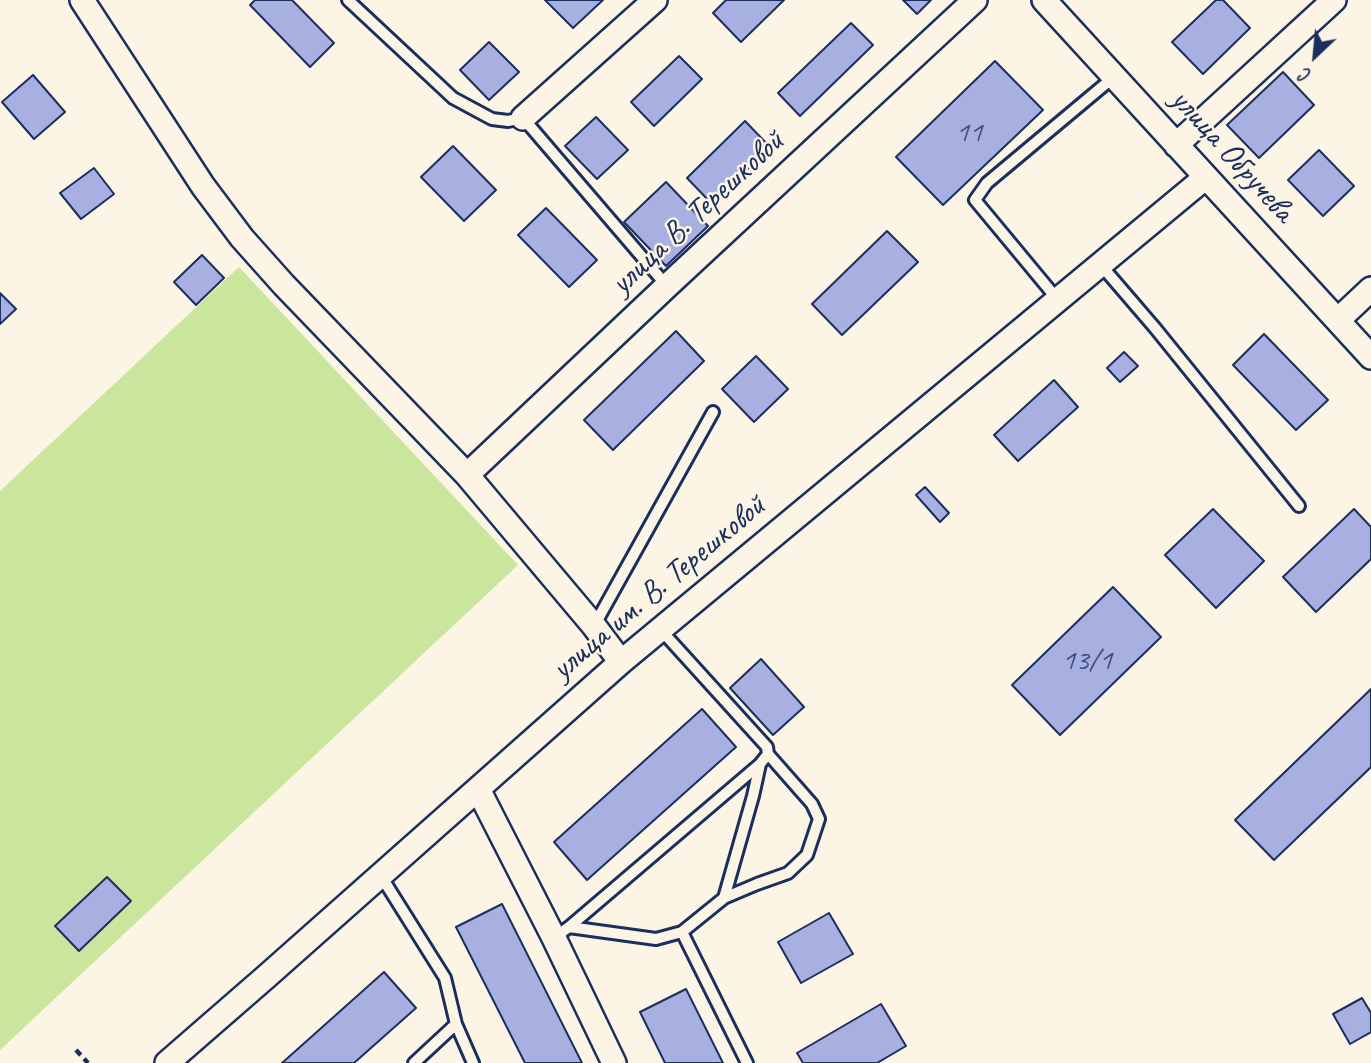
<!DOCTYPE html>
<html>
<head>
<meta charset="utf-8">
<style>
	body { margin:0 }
	#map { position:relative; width:1371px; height:1063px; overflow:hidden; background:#fcf5e5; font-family:Caveat,sans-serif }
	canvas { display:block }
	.north { position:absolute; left:1280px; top:21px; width:70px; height:70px; -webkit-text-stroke:5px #fcf5e5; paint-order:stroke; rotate:206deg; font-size:19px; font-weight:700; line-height:28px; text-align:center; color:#1b2f5e }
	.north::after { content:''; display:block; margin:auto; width:24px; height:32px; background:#1b2f5e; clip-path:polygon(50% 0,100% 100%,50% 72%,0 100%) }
</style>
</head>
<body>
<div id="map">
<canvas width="1371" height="1063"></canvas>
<div class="north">С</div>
</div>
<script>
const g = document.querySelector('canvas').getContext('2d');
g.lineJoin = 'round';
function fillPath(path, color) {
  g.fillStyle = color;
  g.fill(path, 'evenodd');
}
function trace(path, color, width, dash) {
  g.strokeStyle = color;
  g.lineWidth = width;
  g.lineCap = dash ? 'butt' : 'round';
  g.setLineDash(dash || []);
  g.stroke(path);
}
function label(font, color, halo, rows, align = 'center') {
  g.font = font + ' Caveat,sans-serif';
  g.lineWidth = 5;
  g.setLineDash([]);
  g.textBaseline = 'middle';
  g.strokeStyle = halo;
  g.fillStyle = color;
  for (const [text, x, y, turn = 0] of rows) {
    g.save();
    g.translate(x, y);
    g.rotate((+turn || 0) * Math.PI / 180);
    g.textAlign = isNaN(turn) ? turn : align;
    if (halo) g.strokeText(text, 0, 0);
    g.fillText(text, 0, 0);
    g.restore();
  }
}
const green = new Path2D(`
	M239,267l279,298 -518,485v-559z`);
const building = new Path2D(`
	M255,0h37l42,43 -24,24 -60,-62z
	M545,0h58l-30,28z
	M726,0h58l-43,42 -28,-29z
	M903,0h28l-14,14z
	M1216,0h7l27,28 -47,46 -31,-32z
	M851,23l22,22 -73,71 -22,-23z
	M489,42l30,30 -30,28 -29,-30z
	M679,56l23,23 -48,47 -23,-24z
	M995,61l48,49 -100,95 -47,-48z
	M1283,72l31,33 -55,53 -32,-33z
	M33,75l32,37 -31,27 -32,-37z
	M596,117l32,33 -31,29 -32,-33z
	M745,121l25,26 -58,57 -25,-26z
	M453,146l43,44 -32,31 -43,-44z
	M1319,150l35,36 -31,30 -35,-36z
	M94,168l20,26 -33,25 -21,-26z
	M666,182l42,44 -42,40 -42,-44z
	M546,208l51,52 -28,27 -51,-52z
	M887,231l31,31 -76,73 -30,-31z
	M202,255l22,23 -28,27 -22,-23z
	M0,293l16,16 -16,15z
	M676,331l28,30 -91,89 -29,-30z
	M1264,334l64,66 -32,30 -63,-65z
	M1124,352l14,14 -18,16 -13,-14z
	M756,356l32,33 -34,33 -32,-33z
	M1054,380l24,27 -60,54 -24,-26z
	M925,487l24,26 -9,9 -24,-27z
	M1213,509l51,52 -48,47 -51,-53z
	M1354,509l17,18v32l-55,53 -33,-35z
	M1113,587l48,50 -101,98 -48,-50z
	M761,659l43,48 -31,28 -43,-47z
	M1371,689v78l-97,93 -39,-40z
	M702,709l34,38 -149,133 -33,-38z
	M107,877l24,24 -52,50 -24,-25z
	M502,904l80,159h-57l-69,-136z
	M829,913l24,41 -52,29 -23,-41z
	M384,972l32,36 -62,55h-72z
	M686,989l37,74h-58l-25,-51z
	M1362,998l9,15v19l-21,12 -17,-30z
	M881,1004l25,42 -29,17h-74l-6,-10z`);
const path = new Path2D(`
	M76,1050l12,13`);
const service = new Path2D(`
	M348,0l105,98 39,21 16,2 15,-3 144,168
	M1100,264l55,64 144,178
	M1058,300l-83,-100 12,-17 128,-107
	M594,626l119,-214
	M381,876l64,102 11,46
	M724,898l29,-102 7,-32
	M569,927l87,12 26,-7 65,131
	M682,932l42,-34 33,-14 31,-11 19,-18 12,-36 -7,-15 -44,-50
	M554,938l15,-11 191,-163 8,-10 -1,-7 -107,-118
	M414,1063l42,-39 17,39`);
const minor = new Path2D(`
	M82,0l121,186 39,52 42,47 183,190 127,151 27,36
	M1044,0l327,357
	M523,118l132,-118
	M1176,145l158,-145
	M1338,320l33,-31
	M467,475l200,-189 308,-286
	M478,789l76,149 60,125
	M167,1063l100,-87 354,-314 585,-485`);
const numberNames = [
	["11",969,133],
	["13/1",1087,661]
];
const streetNames = [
	["улица Обручева",1232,156,48],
	["улица В. Терешковой",698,213,-43],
	["улица им. В. Терешковой",659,588,-40]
];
fillPath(green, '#cae69c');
fillPath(building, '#a8b0e1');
trace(building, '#1b2f5e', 2);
trace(service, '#1b2f5e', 16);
trace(minor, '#1b2f5e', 28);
trace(path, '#1b2f5e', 4.5, [7, 5]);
trace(service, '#fcf5e5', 10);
trace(minor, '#fcf5e5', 23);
label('30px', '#3e4f7f', null, numberNames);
label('33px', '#1b2f5e', '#fcf5e5', streetNames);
</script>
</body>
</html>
